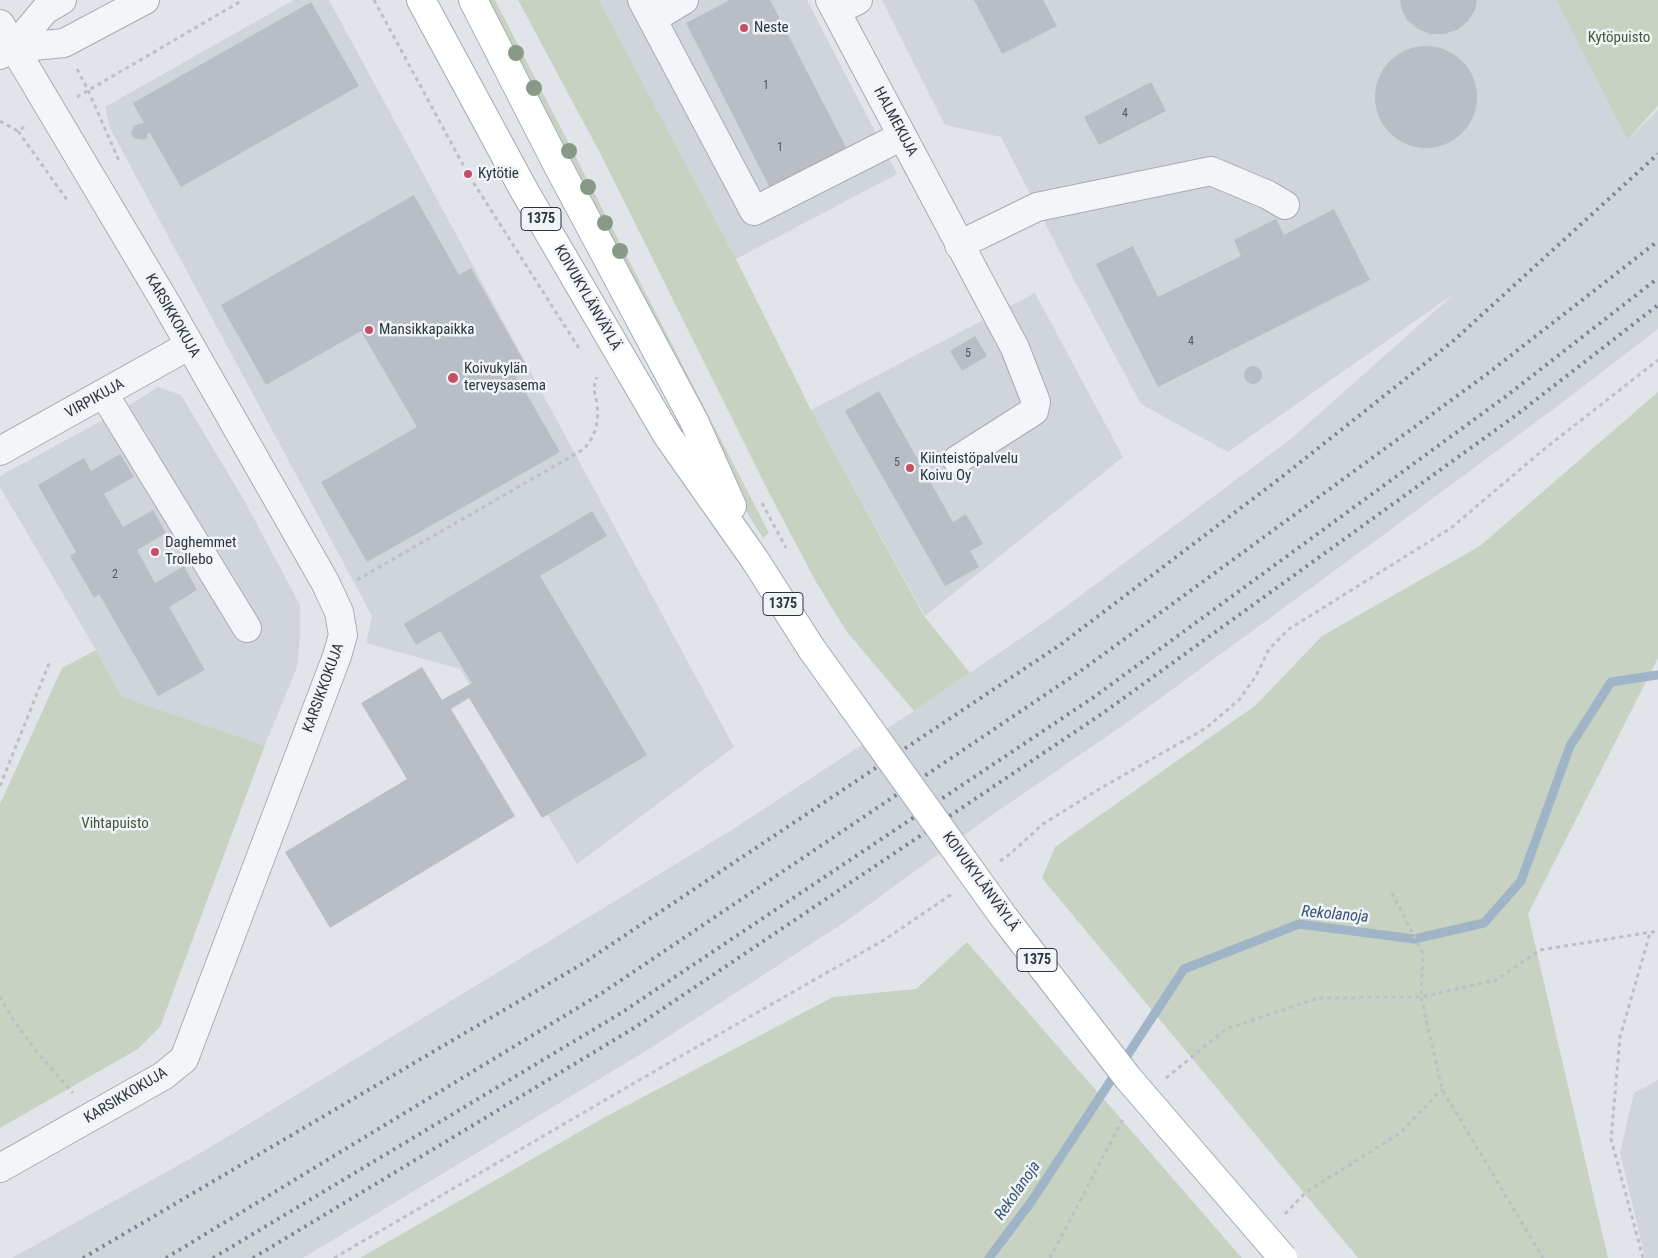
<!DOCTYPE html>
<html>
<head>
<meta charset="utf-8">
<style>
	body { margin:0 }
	canvas { display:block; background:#e1e5e9 }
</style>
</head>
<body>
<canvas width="1658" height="1258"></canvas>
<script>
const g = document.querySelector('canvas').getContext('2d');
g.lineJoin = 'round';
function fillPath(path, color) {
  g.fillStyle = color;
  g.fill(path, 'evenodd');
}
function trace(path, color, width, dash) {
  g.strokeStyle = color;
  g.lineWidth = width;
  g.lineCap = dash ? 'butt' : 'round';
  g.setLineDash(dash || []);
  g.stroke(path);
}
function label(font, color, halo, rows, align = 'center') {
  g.font = font + ' "Roboto Condensed",sans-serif';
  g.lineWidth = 5;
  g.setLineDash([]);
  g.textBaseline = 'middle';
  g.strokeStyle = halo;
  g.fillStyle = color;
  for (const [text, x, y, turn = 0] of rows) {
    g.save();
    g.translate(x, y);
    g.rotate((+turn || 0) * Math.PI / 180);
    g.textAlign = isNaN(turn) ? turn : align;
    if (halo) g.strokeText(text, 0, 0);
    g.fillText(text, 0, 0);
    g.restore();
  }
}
const built = new Path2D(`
	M294,0h35l405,747 -157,117 -117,-195 -94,-26 6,-27 -262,-488 -5,-21z
	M599,0h208l90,174 -161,85z
	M882,0h674l71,140 31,-30v219l-99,76 -188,139 -246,180 -133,91 -147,107 -196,127 -346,209h-291l192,-107 526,-320 184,-120 135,-92 243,-181 163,-145 -227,159 -87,-48 -69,-128 -71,-139 -56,-12z
	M1035,293l88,164 -198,159 -114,-206z
	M158,387l23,8 63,105 56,105v32l-3,30 -32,78 -143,-48 -26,-47 -96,-163v-11l127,-69z
	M1658,1080v178h-13l-25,-106 14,-59z`);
const green = new Path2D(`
	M481,0h14l274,533 -6,5 -14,-22z
	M518,0h81l137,259 75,151 113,206 46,57 -56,38 -67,-79 -31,-50 -48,-91 -168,-338z
	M1556,0h102v106l-31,34z
	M1658,392v266l-130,256 80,344h-250l-316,-380 13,-31 201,-142 66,-69 158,-90z
	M96,650l26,47 143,48 -105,282 -22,22 -138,79v-324l62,-136z
	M967,942l275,316h-882l245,-141 228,-120 83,-8z`);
const stream = new Path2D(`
	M989,1258l42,-56 153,-233 115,-45 115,15 70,-16 37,-42 49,-135 41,-64 47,-7`);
const building = new Path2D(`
	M730,0h40l77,149 -77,39 -84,-165z
	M974,0h69l14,26 -55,28z
	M1400,0h77l-2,10 -7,11 -11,9 -13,4h-14l-12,-5 -11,-9 -6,-12z
	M311,2l48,84 -178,101 -31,-54 -3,1v4l-5,2 -8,-2 -3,-4 3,-8 4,-2 6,-1 -11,-20z
	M1375 97a51 51 0 1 1 102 0a51 51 0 1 1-102 0Z
	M1151,82l15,29 -67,34 -15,-28z
	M414,195l45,80 12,-7 55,97 -12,7 46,80 -193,110 -46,-80 96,-55 -56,-96 -95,54 -45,-80z
	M1334,209l36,71 -212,107 -62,-123 37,-18 25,51 83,-41 -7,-16 42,-21 8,16z
	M975,336l12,20 -25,15 -12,-20z
	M1244 375a9 9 0 1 1 18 0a9 9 0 1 1-18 0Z
	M879,391l74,131 13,-8 17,30 -13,7 9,16 -34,19 -100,-175z
	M120,454l14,23 -30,17 19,33 30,-17 13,23 -29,17 18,33 29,-17 13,24 -28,17 36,63 -47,26 -59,-102 -5,4 -24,-42 6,-4 -38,-67 46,-27 7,13z
	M592,511l15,25 -67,40 107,179 -105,63 -73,-120 -18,11 64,107 -185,112 -45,-76 122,-73 -46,-76 61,-36 20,33 30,-17 -32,-52 -24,14 -12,-21z`);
const path = new Path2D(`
	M374,0l94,174 112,176
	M77,69l11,21 32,73
	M77,97l166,-97
	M0,121l18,10 8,-5
	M18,131l49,69
	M762,503l24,45
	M357,580l227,-131c12,-14 15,-27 13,-45 -2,-12 -5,-15 0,-27
	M0,786l50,-125
	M1000,861l10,-7 33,-30 58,-36 105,-60 33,-28 17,-24 13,-27 20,-20 162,-101 92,-78 115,-90
	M1392,893l31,61 -2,43 21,92 101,169
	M0,996c18,36 46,67 73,97
	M1166,1078l60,-49 92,-31 103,-1 75,-17 44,-30 118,-19
	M1285,1214l21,-22 93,-58 43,-45
	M334,1258l326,-190 224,-128 68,-46
	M1050,1258l74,-141
	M1643,1258l-32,-119 9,-102 30,-104`);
const minor = new Path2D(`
	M642,0l112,211 148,-75
	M830,0l185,348 21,54 -2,9 -77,49
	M836,11l22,-11
	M652,19l32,-19
	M0,24l167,281 158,277 14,30 4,23 -6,21 -153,403 -21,17 -163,92
	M13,48l32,-38 17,-10
	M0,55l13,-7 51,-5 81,-43
	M959,245l78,-38 174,-36 57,24 17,10
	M104,394l143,234
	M0,451l190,-106`);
const major = new Path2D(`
	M421,0l104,192 142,243 88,125 56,88
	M473,0l85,166 136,255 38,85`);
const rail = new Path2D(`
	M83,1258l499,-294 478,-319 223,-169 169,-134 206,-188
	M166,1258l436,-265 480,-323 405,-296 171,-133
	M213,1258l408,-245 473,-316 411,-300 153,-119
	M253,1258l381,-230 469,-315 412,-297 143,-111`);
const majorBridge = new Path2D(`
	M811,648l192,268 125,162 155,180`);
const trees = [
	[516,53],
	[534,88],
	[569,151],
	[588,187],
	[605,223],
	[620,251]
];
const markers = [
	[744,28,5,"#c64f67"],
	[468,174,5,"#c64f67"],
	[369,330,5,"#c64f67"],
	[453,378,6,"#c64f67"],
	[910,468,5,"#c64f67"],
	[155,552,5,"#c64f67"]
];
const numberNames = [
	["1",766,86],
	["4",1125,114],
	["1",780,148],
	["4",1191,342],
	["5",968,354],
	["5",897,463],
	["2",115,575]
];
const shields = [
	[541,219,40],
	[783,604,40],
	[1037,960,40]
];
const shieldNames = [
	["1375",541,219],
	["1375",783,604],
	["1375",1037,960]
];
const poiNames = [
	["Neste",754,28],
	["Kytötie",478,174],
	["Mansikkapaikka",379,330],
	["Koivukylän",464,369],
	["terveysasema",464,386],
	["Kiinteistöpalvelu",920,459],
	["Koivu Oy",920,476],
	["Daghemmet",165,543],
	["Trollebo",165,560]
];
const parkNames = [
	["Kytöpuisto",1619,38],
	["Vihtapuisto",115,824]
];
const streetNames = [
	["HALMEKUJA",895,122,62],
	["KOIVUKYLÄNVÄYLÄ",587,298,60],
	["KARSIKKOKUJA",172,316,60],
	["VIRPIKUJA",95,399,-29],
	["KARSIKKOKUJA",324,688,-70],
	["KOIVUKYLÄNVÄYLÄ",980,882,54],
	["KARSIKKOKUJA",126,1096,-31]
];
const waterNames = [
	["Rekolanoja",1335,915,5],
	["Rekolanoja",1018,1191,-55]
];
fillPath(built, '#d0d4db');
fillPath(green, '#c8d2c3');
trace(stream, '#9fb4c7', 9);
fillPath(building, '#b9bec6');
trace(minor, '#a7acb3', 30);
trace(major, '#a1aab4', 30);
trace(path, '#bcbfc4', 3, [4, 4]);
trace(minor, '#f4f5f8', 28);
trace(major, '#fff', 28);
trace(rail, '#7c8592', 4, [2.5, 5]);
trace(majorBridge, '#a1aab4', 30, []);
trace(majorBridge, '#fff', 28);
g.fillStyle = '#899988';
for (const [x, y] of trees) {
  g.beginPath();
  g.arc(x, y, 8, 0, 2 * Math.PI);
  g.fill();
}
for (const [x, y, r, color] of markers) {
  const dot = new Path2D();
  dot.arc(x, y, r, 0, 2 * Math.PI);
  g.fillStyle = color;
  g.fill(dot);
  trace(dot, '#f1f4f7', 2);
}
label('12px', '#4e5662', null, numberNames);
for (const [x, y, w] of shields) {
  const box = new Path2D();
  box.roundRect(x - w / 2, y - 11.5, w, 23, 4);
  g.fillStyle = '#f1f4f7';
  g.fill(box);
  trace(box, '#2b3440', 1);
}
label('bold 14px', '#2b3440', null, shieldNames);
label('15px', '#2b3440', '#f1f4f7', poiNames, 'left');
label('15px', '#415b39', '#f1f4f7', parkNames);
label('15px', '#2b3440', '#f1f4f7', streetNames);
label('italic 16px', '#375471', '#f1f4f7', waterNames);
</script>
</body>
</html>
